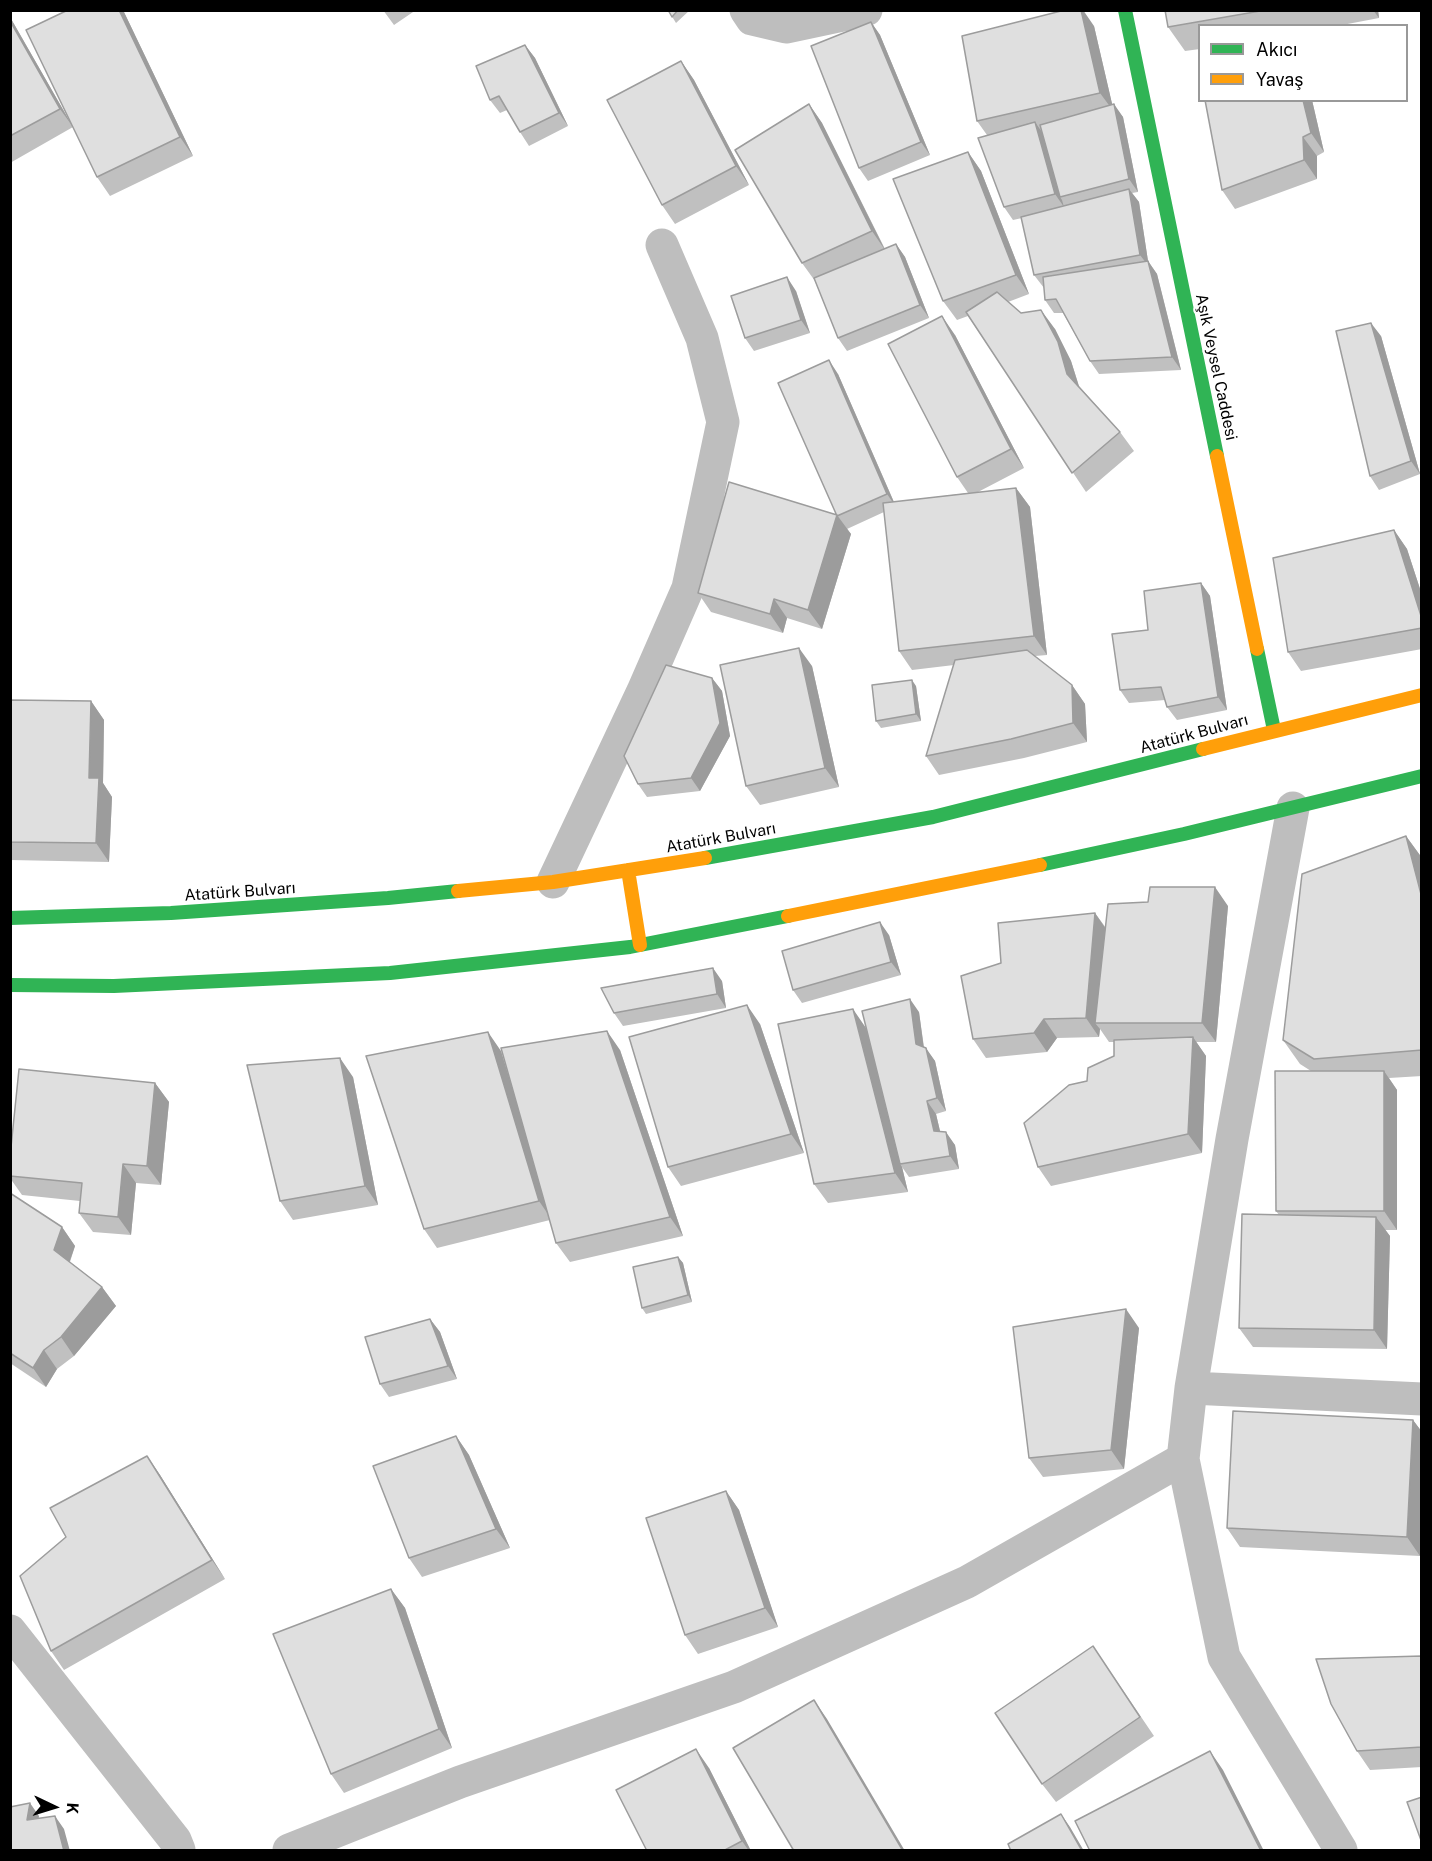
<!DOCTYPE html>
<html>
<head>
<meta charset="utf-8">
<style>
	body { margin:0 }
	#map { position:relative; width:1432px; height:1861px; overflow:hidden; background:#fff; font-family:"Public Sans",sans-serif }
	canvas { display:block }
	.frame { position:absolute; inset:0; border:12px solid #000; pointer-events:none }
	.legend { position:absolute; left:1198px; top:24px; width:210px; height:78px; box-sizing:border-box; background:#fff; border:2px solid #999; margin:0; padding:8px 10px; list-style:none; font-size:18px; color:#000 }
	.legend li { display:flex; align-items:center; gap:12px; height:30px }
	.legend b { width:30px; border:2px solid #999 }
	.north { position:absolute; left:24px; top:1777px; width:60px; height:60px; -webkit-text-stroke:4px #fff; paint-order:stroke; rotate:94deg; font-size:16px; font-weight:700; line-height:24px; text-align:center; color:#000 }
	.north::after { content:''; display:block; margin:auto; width:21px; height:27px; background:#000; clip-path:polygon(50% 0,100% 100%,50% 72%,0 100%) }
</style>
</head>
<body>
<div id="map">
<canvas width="1432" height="1861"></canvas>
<div class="frame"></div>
<ul class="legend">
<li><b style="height:8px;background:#30b455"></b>Akıcı</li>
<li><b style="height:8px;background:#ff9f0a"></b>Yavaş</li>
</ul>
<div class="north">K</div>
</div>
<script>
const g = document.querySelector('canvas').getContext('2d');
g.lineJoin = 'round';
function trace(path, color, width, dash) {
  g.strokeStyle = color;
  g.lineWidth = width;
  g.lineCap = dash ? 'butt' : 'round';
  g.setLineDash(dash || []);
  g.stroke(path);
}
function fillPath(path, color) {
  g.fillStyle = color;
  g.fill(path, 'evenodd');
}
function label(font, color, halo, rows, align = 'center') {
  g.font = font + ' "Public Sans",sans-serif';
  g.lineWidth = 4.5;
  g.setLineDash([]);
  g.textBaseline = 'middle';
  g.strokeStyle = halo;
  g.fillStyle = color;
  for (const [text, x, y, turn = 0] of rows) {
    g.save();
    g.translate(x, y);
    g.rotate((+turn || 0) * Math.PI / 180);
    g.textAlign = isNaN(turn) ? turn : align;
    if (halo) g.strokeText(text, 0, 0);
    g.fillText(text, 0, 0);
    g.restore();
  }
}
const street = new Path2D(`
	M746,10l6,9 34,8 80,-17
	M1293,808l-61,331 -41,249 -8,71 41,198 117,193
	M553,882l90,-191 45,-103 35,-166 -21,-84 -40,-93
	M1191,1388l231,11
	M10,1631l165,209 4,10
	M289,1850l171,-68 274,-95 233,-105 216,-123`);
const fast = new Path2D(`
	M1125,10l92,446
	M1257,649l17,81
	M705,858l228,-41 270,-68
	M1040,865l144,-31 238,-58
	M10,918l161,-5 217,-15 70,-7
	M10,985l104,1 276,-13 240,-26 158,-31`);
const slow = new Path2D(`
	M1217,456l40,193
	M1203,749l219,-54
	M628,870l12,75
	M458,891l95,-9 152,-24
	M788,916l252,-51`);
const wall = new Path2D(`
	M61,10h62l70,146 -83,40 -13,-19 -34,-164z
	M383,10h33l-22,15z
	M668,10h22l-14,13z
	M1165,10h213l1,8 -42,8h-137v23l-15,2 -17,-24z
	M10,17l63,110 -63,36z
	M871,22l9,13 50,120 -62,26 -9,-13z
	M1094,26l18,78 11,13 15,75 -6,1 7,9 9,59 9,13 24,96 -82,4 -9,-13 -27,-48h-9l-9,-13 -1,-12 -10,-13 -12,-57 -9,2 -9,-13 -17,-72 -10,-14z
	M525,45l10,13 33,68 -39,20 -9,-14 -13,-22 -7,3 -10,-13z
	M681,61l13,19 55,105 -74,39 -13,-19z
	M1312,100l12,52 -7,4v23l-82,30 -13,-19z
	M809,104l13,19 63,126 11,-5 9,13 24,61 -82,33 -9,-13 -23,-57 -13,-18z
	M968,152l13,19 48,123 -21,8 13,11 34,16 16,32 8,25 41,46 14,19 -48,41 -118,-176 -11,4 -14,-19z
	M796,291l14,42 -56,18 -9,-13z
	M955,335l69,133 -46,24 38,-4 14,19 17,148 -12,1 37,29 13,19 2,38 -63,16 -85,17 -13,-19 28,-91 -42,5 -13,-19 -15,-139 -37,17 4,5 -29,95 -35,-11 -4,15 -72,-21 -13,-19 138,-78 2,-141 56,128 74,-9 -11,-16z
	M1381,336l39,138 -41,16 -9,-14z
	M1394,530l13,19 15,46v54l-121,22 -13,-19z
	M1201,583l9,13 17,114 -50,10 -10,-13 -2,-7 -36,3 -9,-13z
	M812,666l27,121 -79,18 -14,-19z
	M712,678l10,13 8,45 -30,55 -53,6 -9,-13z
	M916,686l5,35 -40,7 -5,-7z
	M10,700l81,1 13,19 -1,63 9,14 -3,65 -99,-2z
	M1406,836l16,22v218l-33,2 8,12v140h-12l5,6 -3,113 -134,-2 -14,-19 40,-113 -3,-4 35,-140 -11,-7 -17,-24z
	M1228,906l-12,136h-20l10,14 -4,97 -151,33 -13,-19 49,-86 27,-25v-14h-5l-9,-13 -1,8 -42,1 -10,14 -61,6 -13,-19 28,-76 94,-50 11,15z
	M889,935l12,40 -99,28 -9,-13z
	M722,981l4,27 -103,18 -9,-13z
	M919,1012l5,35 11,14 11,50 -10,3 4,17 15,14 4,24 -50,8 -7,-10 6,25 -80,11 -14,-19 52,-157z
	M760,1024l44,129 -123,33 -13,-19z
	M620,1050l63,186 -113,26 -14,-19 -6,-23 -113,28 -13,-19 77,-178 11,36z
	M353,1077l25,128 -85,15 -13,-19z
	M155,1083l14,19 -8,83 -25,-2 -5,52 -38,-3 -14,-19 1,-12 -58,-6 -12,-17v-21z
	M10,1193l52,34 13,19 -5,16 32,25 14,19 -42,50 -17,13 -11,18 -36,-24z
	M678,1257l5,6 9,39 -46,12 -4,-6z
	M430,1319l10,13 17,47 -68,18 -9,-13z
	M1139,1328l-15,141 -81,8 -14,-19z
	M1413,1420l9,12v92l-2,32 -180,-9 -13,-19z
	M456,1436l13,19 41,93 -88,29 -13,-19z
	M147,1456l13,19 65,104 -161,91 -13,-19 15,-114z
	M726,1491l13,19 39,117 -80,27 -13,-19z
	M391,1589l14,19 47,140 -108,45 -13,-19z
	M1093,1646l61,90 -98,66 -14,-18z
	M1422,1656v111l-52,3 -13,-19z
	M709,1768l42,83h-104z`);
const shadedWall = new Path2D(`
	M119,10h4l70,146 -13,-19z
	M1081,10h2l11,16 20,86 -14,-19z
	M1373,10h5l1,8z
	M10,17l63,110 -13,-18 -50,-88z
	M871,22l9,13 50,120 -9,-13z
	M525,45l10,13 33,68 -9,-13z
	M681,61l13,19 55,105 -13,-19z
	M1303,100h9l12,52 -13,-19z
	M809,104l13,19 63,127 -13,-19z
	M1114,104l9,13 15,75 -9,-13z
	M1035,122l9,13 16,62 2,3 2,7 -9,-13z
	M1303,137l14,19v23l-13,-19z
	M968,152l13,19 48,123 -13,-19z
	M1129,189l10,13 9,59 9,13 24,96 -9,-13 -22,-89 -10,-13z
	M896,244l9,13 24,61 -9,-13z
	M787,277l9,14 14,42 -9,-13z
	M1041,310l14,19 16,32 10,32 -14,-19z
	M942,316l13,19 69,133 -13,-19z
	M1371,323l10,13 39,138 -9,-13z
	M829,360l9,14 58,133 -9,-13z
	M1016,488l14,19 17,148 -13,-19z
	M837,515l14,19 -29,95 -14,-19z
	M1394,530l13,19 15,46v24z
	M1201,583l9,13 17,114 -9,-13z
	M774,599l13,19 -4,15 -13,-19z
	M799,648l13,18 27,121 -14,-19z
	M712,678l10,13 8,45 -30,55 -9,-13z
	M912,680l4,6 5,35 -5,-7z
	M1072,685l13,19 2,38 -14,-19z
	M91,701l13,19 -1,63 9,14 -3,65 -13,-19 -7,-65z
	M1406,836l16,22v40z
	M1215,887l13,19 -12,136 -14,-19z
	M1095,913l13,19 -13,91 5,6 -1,8 -13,-19z
	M880,922l9,13 12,40 -10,-13z
	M713,968l9,13 4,27 -9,-14z
	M910,999l9,13 6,45 -9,-13z
	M747,1005l13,19 44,129 -13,-19z
	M853,1009l13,19 34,136 2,3 6,25 -13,-19z
	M1044,1019l13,19 -10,14 -13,-19z
	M607,1031l13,19 63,186 -13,-19z
	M488,1032l13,19 51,169 -13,-19z
	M1193,1037l13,19 -4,97 -14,-19z
	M926,1048l9,13 11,50 -9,-13z
	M340,1058l13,19 25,128 -13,-19z
	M1384,1071l13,19v140l-13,-19z
	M155,1083l14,19 -8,83 -14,-19z
	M927,1101l9,13 7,30 -9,-13z
	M946,1132l9,13 4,24 -9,-13z
	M123,1164l13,19 -5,52 -13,-18z
	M1376,1217l14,19 -3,113 -13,-19z
	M62,1227l13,19 -8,23 -13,-19z
	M678,1257l5,6 9,39 -4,-7z
	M102,1287l14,19 -42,50 -13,-19z
	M1126,1309l13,19 -15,141 -13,-19z
	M430,1319l10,13 17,47 -9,-13z
	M44,1350l13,19 -11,18 -13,-19z
	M1413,1420l9,12v92l-2,32 -13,-19z
	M456,1436l13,19 41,93 -14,-19z
	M147,1456l13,19 65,104 -13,-19z
	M726,1491l13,19 39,117 -13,-19z
	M391,1589l14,19 47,140 -13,-19z
	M814,1700l13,19 78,132h-2z
	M696,1749l13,19 42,83h-2l-7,-10z
	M1210,1751l13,19 41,81h-3z
	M30,1803l9,13 -2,18 -10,-14z
	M1061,1814l9,13 14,24h-2z
	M55,1816l9,13 6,22h-6z`);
const building = new Path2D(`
	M68,10h51l61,127 -83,40 -71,-147z
	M668,10h10l-6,7z
	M1065,10h16l19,83 -123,28 -15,-85z
	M1165,10h101l-98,17z
	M10,21l50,88 -50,27z
	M871,22l50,120 -62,26 -48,-122z
	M525,45l34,68 -39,19 -21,-36 -9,4 -14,-34z
	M681,61l55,105 -74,39 -55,-105z
	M1205,100h98l8,33 -8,4 1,23 -82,30z
	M809,104l63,127 -70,32 -67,-113z
	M1114,104l15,75 -69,18 -20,-72z
	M1035,122l20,72 -51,13 -26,-69z
	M968,152l48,123 -73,26 -50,-122z
	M1129,189l11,66 -106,20 -13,-58z
	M896,244l24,61 -82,33 -24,-60z
	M1148,261l24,96 -82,4 -34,-62 -11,1 -2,-23z
	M787,277l14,43 -56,18 -14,-42z
	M997,292l24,21 20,-3 17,32 9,32 53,58 -48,41 -106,-161z
	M942,316l69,133 -54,28 -69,-133z
	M1371,323l40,138 -41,15 -34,-145z
	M829,360l58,134 -50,22 -59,-133z
	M729,482l108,33 -29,95 -34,-11 -4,15 -72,-21z
	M1016,488l18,148 -135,15 -16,-148z
	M1394,530l28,89v9l-134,24 -15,-94z
	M1201,583l17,114 -51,10 -6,-20 -41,3 -8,-56 36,-4 -4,-39z
	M799,648l26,120 -79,18 -26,-121z
	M1027,650l45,35 1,38 -62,16 -85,17 29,-96z
	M666,665l46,13 8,45 -29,55 -53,6 -14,-28z
	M912,680l4,34 -40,7 -4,-36z
	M10,700l81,1 -2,77h10l-3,65 -86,-1z
	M1406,836l16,62v152l-108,9 -31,-19 19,-166z
	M1150,887h65l-13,136h-107l13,-119 40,-2z
	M1095,913l-9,105 -42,1 -10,14 -61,6 -12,-63 40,-13 -3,-40z
	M880,922l11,40 -98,28 -11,-39z
	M713,968l4,26 -103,19 -13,-25z
	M910,999l6,45 10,4 11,50 -10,3 7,30 12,1 4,24 -50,8 -38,-153z
	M747,1005l44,129 -123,33 -39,-130z
	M853,1009l42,164 -81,11 -36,-160z
	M607,1031l63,186 -114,26 -55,-195z
	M488,1032l51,169 -115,28 -58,-173z
	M1193,1037l-5,97 -150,33 -14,-44 45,-38 18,-4 1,-13 26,-12v-16z
	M340,1058l25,128 -85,15 -33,-136z
	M19,1069l136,14 -8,83 -24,-2 -5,53 -39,-4 3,-30 -72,-7v-19z
	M1275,1071h109v140h-108z
	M10,1193l52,34 -8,23 48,37 -41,50 -17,13 -11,18 -23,-15z
	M1242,1214l134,3 -2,113 -135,-2z
	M678,1257l10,38 -46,13 -9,-41z
	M1126,1309l-15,141 -82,8 -16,-131z
	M430,1319l18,47 -68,18 -15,-47z
	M1233,1411l180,9 -6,117 -180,-9z
	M456,1436l40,93 -87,29 -36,-92z
	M147,1456l65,104 -161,91 -31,-75 46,-39 -16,-29z
	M726,1491l39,117 -80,27 -39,-117z
	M391,1589l48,140 -108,45 -58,-140z
	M1093,1646l47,71 -98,67 -47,-71z
	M1422,1656v91l-65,4 -26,-47 -15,-45z
	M814,1700l89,151h-109l-61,-103z
	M696,1749l46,92 -19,10h-76l-31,-61z
	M1210,1751l51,100h-171l-15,-30z
	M1422,1797v46l-15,-41z
	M30,1803l-3,17 28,-4 9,35h-54v-44z
	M1061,1814l21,37h-71l-3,-7z`);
const streetNames = [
	["Aşık Veysel Caddesi",1216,367,78],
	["Atatürk Bulvarı",1194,734,-15],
	["Atatürk Bulvarı",721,838,-10],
	["Atatürk Bulvarı",240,892,-4]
];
trace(street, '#bebebe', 33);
trace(fast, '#30b455', 14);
trace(slow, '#ff9f0a', 14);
fillPath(wall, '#c0c0c0');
fillPath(shadedWall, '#9c9c9c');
fillPath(building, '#dfdfdf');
trace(building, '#9c9c9c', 1.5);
label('16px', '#000', '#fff', streetNames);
</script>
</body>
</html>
